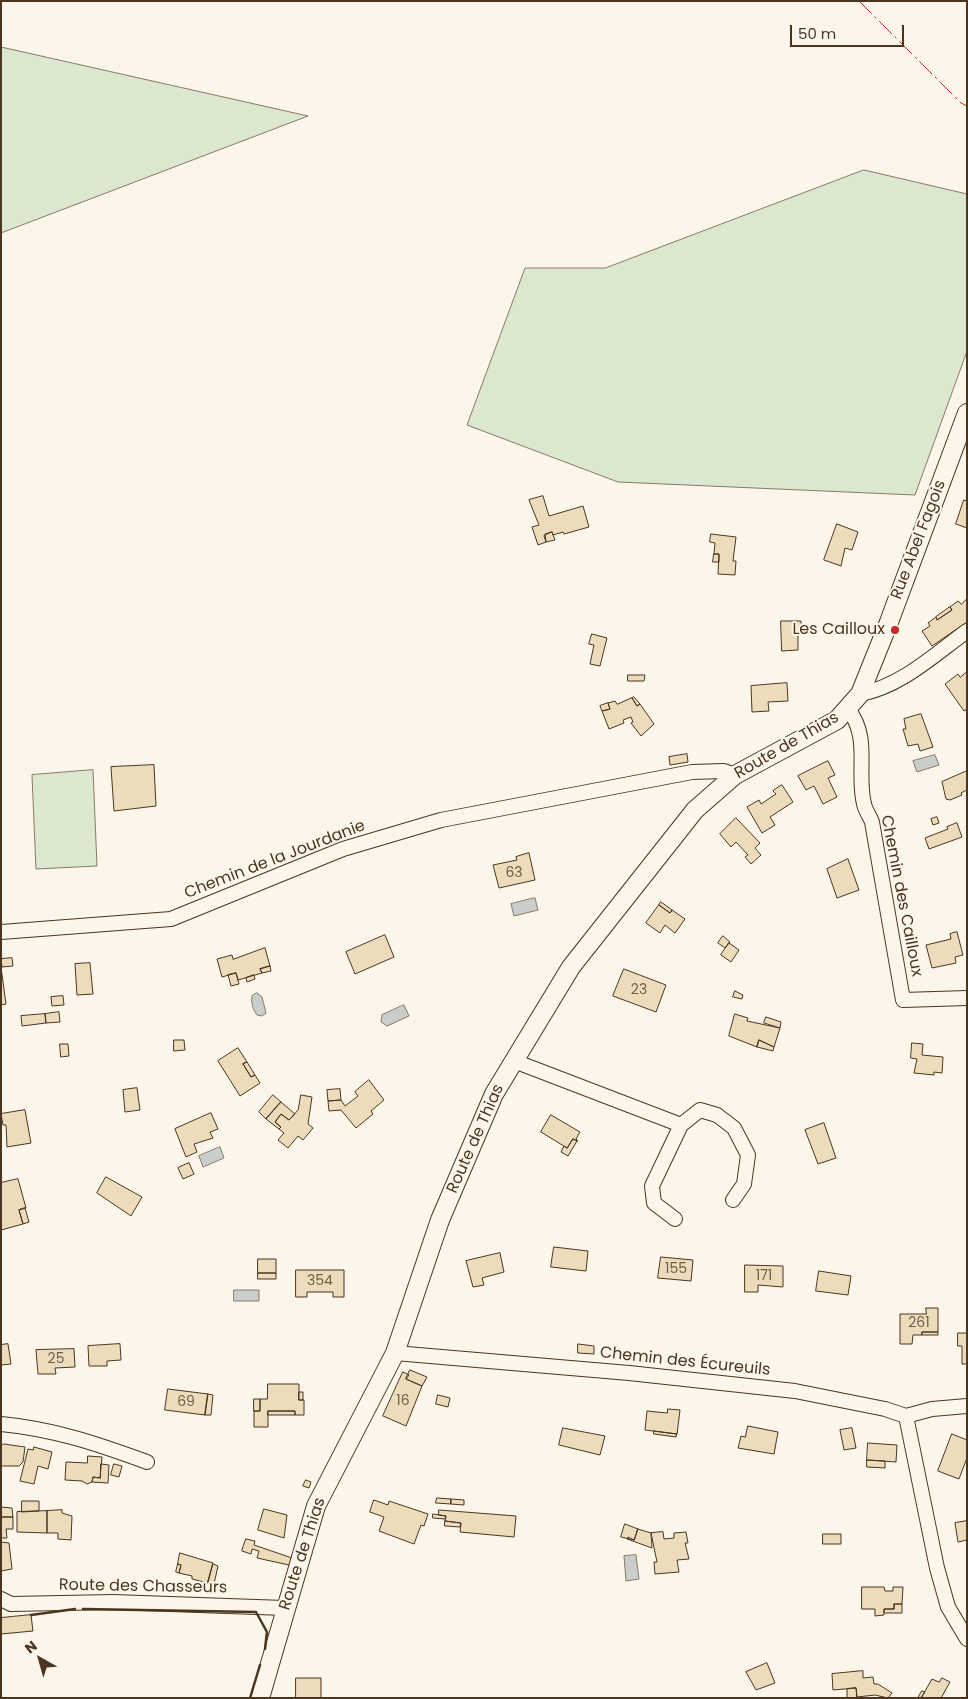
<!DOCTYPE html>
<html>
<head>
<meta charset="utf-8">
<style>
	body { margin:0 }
	#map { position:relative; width:968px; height:1699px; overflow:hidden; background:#fbf6e9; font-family:Poppins,sans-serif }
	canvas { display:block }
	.frame { position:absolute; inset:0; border:2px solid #4a3520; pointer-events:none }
	.north { position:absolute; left:15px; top:1634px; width:50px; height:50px; -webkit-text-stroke:4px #fbf6e9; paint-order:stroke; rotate:322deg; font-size:14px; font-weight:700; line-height:20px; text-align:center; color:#4a3520 }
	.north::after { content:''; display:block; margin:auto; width:18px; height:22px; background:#4a3520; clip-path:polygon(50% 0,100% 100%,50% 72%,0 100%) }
	.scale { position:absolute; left:790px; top:25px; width:114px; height:22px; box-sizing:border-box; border:2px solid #4a3520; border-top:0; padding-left:6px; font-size:15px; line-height:18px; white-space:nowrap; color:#4a3520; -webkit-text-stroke:4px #fbf6e9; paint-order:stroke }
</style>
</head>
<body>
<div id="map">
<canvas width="968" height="1699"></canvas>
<div class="frame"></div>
<div class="north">N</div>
<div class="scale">50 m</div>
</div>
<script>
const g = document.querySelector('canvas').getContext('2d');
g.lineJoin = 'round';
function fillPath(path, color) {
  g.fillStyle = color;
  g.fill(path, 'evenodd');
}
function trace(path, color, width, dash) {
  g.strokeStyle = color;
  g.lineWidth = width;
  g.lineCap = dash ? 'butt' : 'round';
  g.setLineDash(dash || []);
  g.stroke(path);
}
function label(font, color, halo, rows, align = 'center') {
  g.font = font + ' Poppins,sans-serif';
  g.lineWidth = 4;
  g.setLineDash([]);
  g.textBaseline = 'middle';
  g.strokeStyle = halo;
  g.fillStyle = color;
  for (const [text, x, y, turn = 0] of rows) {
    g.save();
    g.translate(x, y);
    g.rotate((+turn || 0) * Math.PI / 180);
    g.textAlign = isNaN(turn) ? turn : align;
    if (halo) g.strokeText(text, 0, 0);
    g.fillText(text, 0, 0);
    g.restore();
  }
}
const green = new Path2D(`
	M1,47l307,69 -307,117z
	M864,170l103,24v157l-52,144 -297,-13 -151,-57 58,-157h80z
	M93,770l4,96 -61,3 -4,-94z`);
const water = new Path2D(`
	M935,755l4,10 -22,7 -4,-11z
	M535,898l3,12 -24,6 -3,-12z
	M257,993l5,4 4,16 -4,3 -5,-1c-4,-5 -6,-12 -5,-19z
	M404,1005l5,11 -22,10 -6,-4 1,-7z
	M220,1147l4,11 -21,9 -4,-11z
	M234,1290h25v11h-25z
	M636,1555l3,24 -13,2 -2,-25z`);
const building = new Path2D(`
	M543,496l6,20 34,-10 6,21 -25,7 -1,-2 -10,3 -1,-3 -7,2 1,8 -8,3 -6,-18 7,-2 -10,-25z
	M964,500l3,1v27l-11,-4z
	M837,524l21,8 -6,18 -7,-2 -4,18 -17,-6z
	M552,532l3,8 -9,2 -2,-6z
	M711,534l25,3 -3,24h3l-1,14 -17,-1 1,-20h-5l1,-11 -5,-1z
	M714,554h5v8h-6z
	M967,599v23l-35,24 -10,-15 8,-5 -2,-3 8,-6 1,3 15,-10 -2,-3 8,-6 3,3z
	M950,607l2,3 -15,10 -1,-3z
	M781,621h20l1,12h-4v17l-16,1z
	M592,634l15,4 -7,28 -10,-2 4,-19 -5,-1z
	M967,672v37l-3,2 -19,-27 13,-10 2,3z
	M628,675h17l-1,6h-16z
	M787,683l1,18 -20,1 1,9 -17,1 -1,-26z
	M634,697l6,7 -3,2 -5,-8z
	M632,698l5,8 3,-2 14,20 -13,12 -10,-13 2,-1 -2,-5 -8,3 1,3 -15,6 -7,-18 8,-2 -2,-6 7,-2 2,3z
	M608,703l2,6 -8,2 -2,-5z
	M921,714l12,33 -13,4 -2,-7 -10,2 -5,-17h3l-2,-10z
	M687,754l1,8 -18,3 -1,-8z
	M828,761l7,14 -7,3 9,19 -14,7 -9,-18 -8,4 -8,-14z
	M154,765l2,41 -42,5 -3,-44z
	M967,771v19l-6,3 1,2 -12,5 -4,-1 -4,-17z
	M782,785l11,17 -23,15 5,8 -13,8 -15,-26 12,-7 2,4 15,-10 -3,-3z
	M937,817l2,6 -6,2 -2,-6z
	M736,818l24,25 -5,5 6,7 -10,9 -6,-7 3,-2 -12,-13 -5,5 -11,-13z
	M957,823l5,14 -33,12 -4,-11 23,-9 -1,-2z
	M529,853l6,27 -36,8 -6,-23 24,-5 -1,-3z
	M848,859l11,31 -22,8 -10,-29z
	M661,902l11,8 -2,3 -11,-8z
	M659,905l11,8 2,-3 13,9 -10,14 -10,-8 -5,8 -14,-10z
	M957,932l6,23 -8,2 1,6 -24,5 -6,-23 25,-6 -1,-5z
	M385,935l9,22 -39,17 -9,-22z
	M723,936l7,6 -5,6 -7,-5z
	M729,943l10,7 -8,12 -10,-7z
	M265,948l5,18 -10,3 2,4 -24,7 -2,-7 -14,4 -5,-18 15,-4 1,4z
	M12,958l1,8 -11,1 -1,-8z
	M90,963l3,31 -16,1 -2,-31z
	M270,966l1,5 -9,2 -2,-4z
	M1,967l5,37 -5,1z
	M624,969l42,16 -10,27 -43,-16z
	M236,973l3,11 -8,2 -3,-11z
	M254,975l1,4 -8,3 -1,-4z
	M735,991l8,4 -1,4 -9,-2z
	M63,996l1,9 -12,1 -1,-9z
	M59,1012l1,10 -14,1 -1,-9z
	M45,1014l1,9 -24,3 -1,-10z
	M735,1014l13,4 -1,3 33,7 -6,19 -15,-7 -2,7 -28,-11z
	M766,1017l15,5 -1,6 -16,-5z
	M174,1040h10l1,10 -11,1z
	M759,1040l15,7 -1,4 -16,-4z
	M912,1043l11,1 -1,11 21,2 -1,16 -8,-1v3l-20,-2 3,-14 -6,-1z
	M60,1044h8l1,12 -8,1z
	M238,1048l9,14 -4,2 8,13 4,-2 5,8 -20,13 -22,-35z
	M247,1062l8,13 -4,2 -8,-13z
	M369,1080l15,20 -13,11 2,3 -17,14 -15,-18 -12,1 -1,-10 13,-1 4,6 13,-10 -3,-4z
	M137,1088l3,22 -15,2 -2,-22z
	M340,1089l1,11 -13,1 -1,-11z
	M273,1095l8,7 -15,17 -7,-7z
	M301,1095l11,2 -4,27 5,4 -10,12 -5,-4 -10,12 -10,-8 6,-7 -5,-4 2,-2 -6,-5 6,-8 8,6 9,-10z
	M281,1102l14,12 -6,6 -8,-6 -6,8 6,5 -2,2 -13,-10z
	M25,1110l6,33 -24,4 -1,-22h-3l-2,-11z
	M211,1113l7,16 -8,3 3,6 -19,6 3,8 -11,5 -11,-28z
	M551,1115l29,17 -4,7 2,2 -5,-2 -6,9 -26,-16z
	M824,1123l12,35 -18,6 -13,-34z
	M573,1139l4,2 -9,15 -7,-4 3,-6 3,2z
	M189,1163l5,11 -11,5 -5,-11z
	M106,1177l36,20 -11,19 -34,-23z
	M18,1179l8,29 -7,2 4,14 -22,6v-47z
	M25,1208l4,14 -6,2 -4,-14z
	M554,1247l34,4 -2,20 -35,-4z
	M500,1253l4,19 -22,6 2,7 -11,2 -7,-26z
	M661,1257l32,3 -2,21 -33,-3z
	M258,1259h18v14h-18z
	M745,1265l38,1v21l-25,-2v7h-13z
	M296,1270h48v27h-11v-5h-26v5h-11z
	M819,1271l32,5 -3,19 -32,-4z
	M258,1273h18v6h-18z
	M926,1308h12v24h-16v3h-9l-1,9h-12v-30h26z
	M922,1332h16v3h-16z
	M958,1333h9v31h-5v-18h-4z
	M8,1344l3,20 -10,1v-20z
	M120,1344l1,16 -14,1v5h-18l-1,-20z
	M578,1344l16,2v8l-16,-1z
	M74,1349l1,18 -20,1 1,6h-18l-2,-24z
	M410,1370l17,7 -5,9 -16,-7z
	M403,1372l6,3 -3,4 16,7 -16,40 -23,-10z
	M268,1384h31v16h5v15h-9v-4h-27v16h-14v-16h6v-12h7z
	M168,1389l40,5 -3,21 -40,-5z
	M299,1392h4v8h-4z
	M208,1394l5,1 -2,20h-6z
	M438,1395l12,3 -2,9 -12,-3z
	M254,1399h6v12h-6z
	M668,1409l12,1 -3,24 -32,-4 2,-19 20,2z
	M268,1411h27v4h-27z
	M748,1426l30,6 -4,22 -36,-6 3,-12 4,1z
	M563,1428l42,8 -5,19 -41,-10z
	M852,1428l4,20 -12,2 -4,-20z
	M654,1431l23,3 -1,3 -22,-3z
	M952,1434l15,6v18l-8,21 -21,-8z
	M868,1443l29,2 -1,17 -29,-2z
	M4,1444l21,3 -2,15 -4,4h-18v-20z
	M34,1447l18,5 -4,17 -10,-3 -4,18 -14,-3 8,-32 5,1z
	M88,1456l14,1 -2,21 -7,-1 -1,5 -5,2 -5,-3 -17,-1 1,-18 21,1z
	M867,1460l18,1v7l-18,-1z
	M101,1464l8,1 -1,18 -16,-1 1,-5 7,1z
	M114,1464l8,2 -3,11 -8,-2z
	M306,1480l5,2 -2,6 -6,-2z
	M437,1498l14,1v5l-15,-1z
	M451,1499l13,1v5l-13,-1z
	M374,1500l14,5 1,-4 39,13 -4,12 -3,-1 -7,19 -35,-13 5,-14 -14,-5z
	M22,1501h17v10l-17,1z
	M1,1507l11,1 1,9h-12z
	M264,1509l23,6 -3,23 -26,-8z
	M62,1510v3l10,3 -1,24 -13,-1v-6h-11v-22z
	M439,1510l77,6 -2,21 -54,-5 1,-9 -16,-2 1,-5 -7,-1z
	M47,1511v22l-30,-1v-20z
	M433,1514l13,2 -1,3 -12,-1z
	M1,1517h12v12h-7l1,9h-6z
	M445,1521l16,2 -1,4 -15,-1z
	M967,1521v19l-9,2 -3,-19z
	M625,1524l13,5 -4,11 -13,-3z
	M638,1529l13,4 1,15 -25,-9 1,-2 6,3z
	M663,1532l1,7 10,-1v-5l12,-1 2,11h-3l4,16 -12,1 2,12 -24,2 -1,-12h3l-6,-29z
	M823,1534h18v10h-18z
	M246,1539l9,2 -1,4 38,13 -3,7 -32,-7 2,-7 -7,-2 -1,5 -9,-3z
	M1,1542l8,1 3,26 -11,2z
	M180,1553l33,10 -5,20 -16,-4v-3l-13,-3 2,-8 -3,-1z
	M178,1564l3,1 -2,8 -3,-1z
	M213,1564l5,2 -4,18 -6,-2z
	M862,1587h22l1,4h8v-4h10l-1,17h-8v5h-10v6l-9,1v-7h-13z
	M894,1604h8v9h-18v-4h10z
	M31,1615l2,16 -32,3v-16z
	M767,1663l8,20 -19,7 -10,-18z
	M863,1671v7l10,-1 1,7h4l14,9 -4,5 -13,-3 -18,2 -1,-9 -23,2 -1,-16z
	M296,1678h25v20h-25z
	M942,1678l8,4 -9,16h-20l11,-19 7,3z
	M856,1688l1,10h-10v-9z
	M922,1691l3,1 -4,6h-3z`);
const minor = new Path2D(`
	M860,694c40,-7 74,-39 107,-63
	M848,709c23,29 8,62 16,95 1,6 6,12 8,18l31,178 64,-2
	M1,932l170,-13 172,-70 98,-29 251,-48 32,-1 11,4
	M514,1061l167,64 19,-15 17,5 17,13 14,27 -4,29 -11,16
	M675,1219l-21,-16 -2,-17 29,-61
	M395,1353l234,20 166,18 90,18 21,7 26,-7 35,-3
	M906,1416l31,152 11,39 19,32
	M1,1424c53,5 97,20 146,38
	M1,1599l10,5 102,-2 172,6`);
const tertiary = new Path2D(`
	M260,1698l56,-192 79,-153 45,-133 54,-126 77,-127 124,-157 40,-35 102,-55 23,-26 29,-72 78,-209`);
const wall = new Path2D(`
	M83,1609l173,3 11,20 -2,17
	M31,1615l44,-6
	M250,1698l10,-33`);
const power = new Path2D(`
	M859,1l102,102 6,3`);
const markers = [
	[895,630,5,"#c62828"]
];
const numberNames = [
	["63",514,873],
	["23",639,990],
	["155",676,1269],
	["171",764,1276],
	["354",320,1281],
	["261",919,1323],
	["25",56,1359],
	["16",403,1401],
	["69",186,1402]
];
const streetNames = [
	["Rue Abel Fagois",919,540,-69],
	["Route de Thias",787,746,-30],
	["Chemin de la Jourdanie",275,860,-21],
	["Chemin des Cailloux",901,896,79],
	["Route de Thias",476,1139,-66],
	["Chemin des Écureuils",685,1362,6],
	["Route de Thias",303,1554,-72],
	["Route des Chasseurs",143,1587,1]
];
const poiNames = [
	["Les Cailloux",885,630]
];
fillPath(green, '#dce7d0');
trace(green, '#887966', 1);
fillPath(water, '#c9cecd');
trace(water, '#887966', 1);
fillPath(building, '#ecdcbc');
trace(building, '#4a3520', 1);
trace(minor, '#4a3520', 16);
trace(tertiary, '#4a3520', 20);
trace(minor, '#fbf6e9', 14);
trace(tertiary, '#fbf6e9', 18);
trace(wall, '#4a3520', 2.5);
trace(power, '#c62828', 1, [18, 4, 2.5, 4]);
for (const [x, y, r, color] of markers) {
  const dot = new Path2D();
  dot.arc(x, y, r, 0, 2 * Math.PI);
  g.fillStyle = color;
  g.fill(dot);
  trace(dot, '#fbf6e9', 2);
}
label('14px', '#725f47', null, numberNames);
label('16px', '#4a3520', '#fbf6e9', streetNames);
label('16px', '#4a3520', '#fbf6e9', poiNames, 'right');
</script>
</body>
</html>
